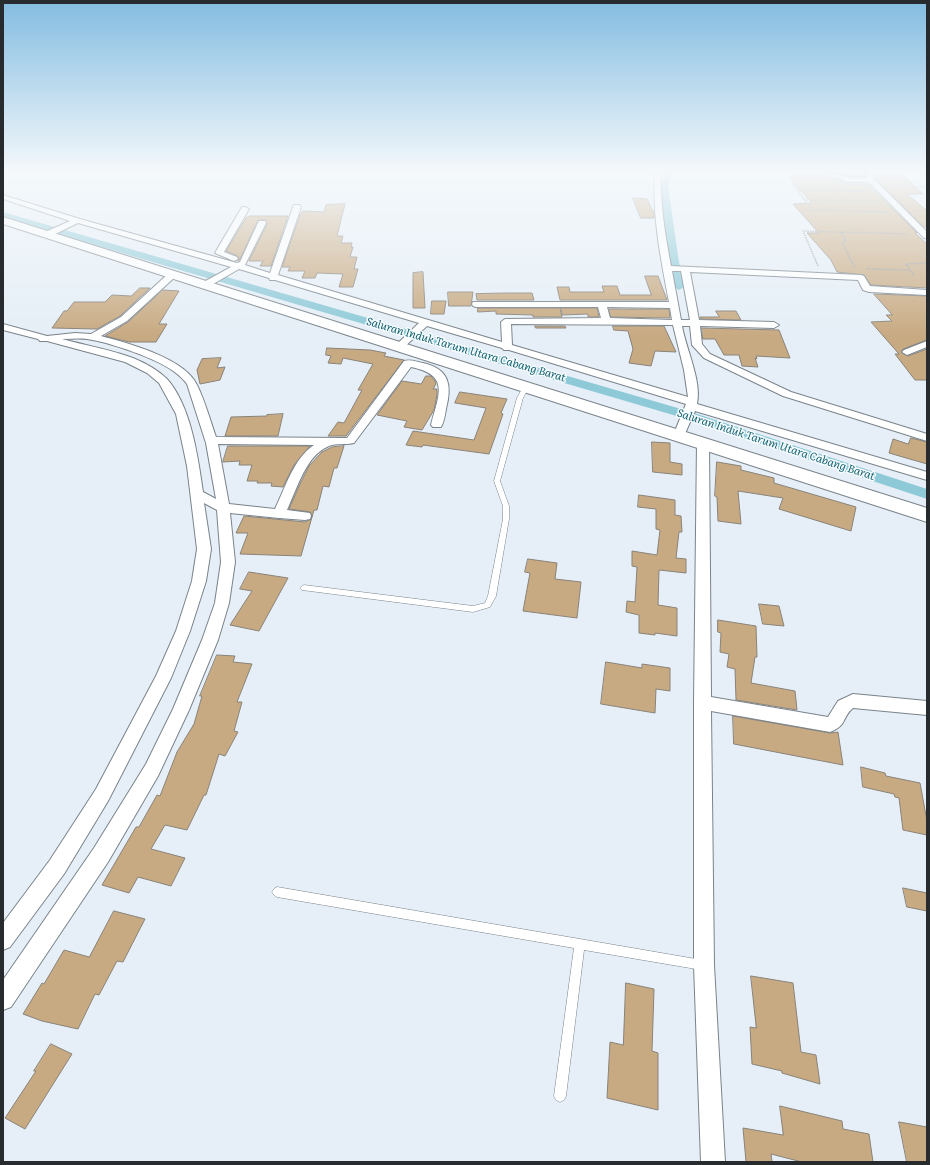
<!DOCTYPE html>
<html>
<head>
<meta charset="utf-8">
<style>
	body { margin:0 }
	#map { position:relative; width:930px; height:1165px; overflow:hidden; background:#e6eff7; font-family:Literata,serif }
	canvas { display:block }
	.frame { position:absolute; inset:0; border:4px solid #272b2d; pointer-events:none }
</style>
</head>
<body>
<div id="map">
<canvas width="930" height="1165"></canvas>
<div class="frame"></div>
</div>
<script>
const g = document.querySelector('canvas').getContext('2d');
g.lineJoin = 'round';
function fillPath(path, color) {
  g.fillStyle = color;
  g.fill(path, 'evenodd');
}
function trace(path, color, width, dash) {
  g.strokeStyle = color;
  g.lineWidth = width;
  g.lineCap = dash ? 'butt' : 'round';
  g.setLineDash(dash || []);
  g.stroke(path);
}
function label(font, color, halo, rows, align = 'center') {
  g.font = font + ' Literata,serif';
  g.lineWidth = 3;
  g.setLineDash([]);
  g.textBaseline = 'middle';
  g.strokeStyle = halo;
  g.fillStyle = color;
  for (const [text, x, y, turn = 0] of rows) {
    g.save();
    g.translate(x, y);
    g.rotate((+turn || 0) * Math.PI / 180);
    g.textAlign = isNaN(turn) ? turn : align;
    if (halo) g.strokeText(text, 0, 0);
    g.fillText(text, 0, 0);
    g.restore();
  }
}
const canal = new Path2D(`
	M665,172h8l-5,14 10,70 6,31 -5,3 -5,-3 -6,-31 -8,-70z
	M3,212l685,199 239,78v10l-247,-82 -677,-199z`);
const building = new Path2D(`
	M791,172h75v5h-14l-19,-4 -6,3 4,3 10,1 6,4h21l49,49h-2l12,11v44l-56,-3 -7,-10 -27,-3 -6,-12 -24,-27h12l-26,-29 19,-1 -21,-23h1l-3,-3h7z
	M875,172h24l24,22h-16l20,17v16h-3l-49,-49z
	M633,198l14,1 7,14v5h-13z
	M345,204l-8,32h6l-2,7h11l-1,4h2l-3,10h7l-3,12h4l-5,18h-14l4,-13 -26,-1 -2,5h-13l3,-7h-17l2,-4h-8l18,-52 3,-4 21,1 2,-7z
	M250,216h38l-17,50h-11l3,-5h-14l18,-37 -2,-4h-7l-19,41h-1l1,-2 -1,-3 -12,-5 20,-33z
	M423,272l2,36h-12v-35z
	M645,276h13l9,24h-107l-3,-13h12l1,5h34l-2,-6h15l3,9h31z
	M140,288h10l-30,28 -23,13 -45,-1 12,-17h3l7,-9h31l7,-7 19,1z
	M163,290l16,1 -20,33h8l-11,18h-27l-24,-6 23,-14z
	M448,292h25l-2,14h-22z
	M507,293h25l2,7h-57l-1,-6z
	M874,294l53,2v44l-24,9 -2,3 7,4 19,-7v31h-12l-20,-26h4l-28,-32 21,-1 -6,-6h6z
	M432,301h14l-2,13h-13z
	M478,308h82l2,9h-29v-2l-37,-1v-3l-18,1z
	M561,308h36l2,9h-11v-3l-25,1z
	M609,309h60l1,9 -59,-1z
	M716,311h20l5,9 -41,-1v-2h19z
	M535,326h30l1,2h-30z
	M613,326h51l12,26 -21,-1 -4,15 -22,-3 4,-14 -5,-18 -14,-1z
	M702,328l77,2 11,28 -34,-2 1,3 -2,-1 3,9 -16,-1 -3,-11h-15l-9,-16h-12z
	M327,348l43,2 16,3 -2,3 20,4 -58,76h-18l10,-14 6,1 18,-33h-4l15,-26 -30,-6 -2,6 -13,-1 3,-7 -5,-1z
	M221,358l-4,10 8,-1 -5,13 -20,4 -3,-14 5,-11z
	M426,376h5l4,5 1,3 -3,5h4v6l-3,15 -12,20 -18,-3 3,-6 -30,-6 25,-34 19,3z
	M460,392l47,7 -6,14 2,1 -9,26 -5,14 -66,-9 -1,2 -16,-2 7,-14 61,9 12,-32 -31,-5z
	M283,414l-5,22h-53l6,-19 36,-1v-1z
	M911,438l16,4v22l-38,-11 4,-14 15,5z
	M652,442l18,1v19l12,2v11l-29,-3z
	M228,446h82l-16,19 -11,22 -12,-1 1,-3h-15l1,-2h-11l5,-16h-13l1,-4 -17,1z
	M344,446l-7,22h-3l-5,19 -6,-1 -6,24h-3l-13,46 -61,-2 8,-21h-12l8,-17 61,6 6,-3 1,-3 -2,-4 -21,-3 11,-25 9,-18 13,-14 10,-5z
	M717,462l24,4v4l33,8v5l82,24 -5,24 -72,-22 4,-11 -45,-7 3,33 -23,-3 -1,-24 -2,-1z
	M639,495l36,5v15l6,1 1,16h-3l-3,26 10,1v14l-27,-3 -1,35 19,3v28l-22,-3v2l-16,-2v-18l-13,-3 1,-11 8,1 2,-35 -5,-1v-15l25,4 3,-25 -4,-1v-20l-18,-2z
	M528,559l29,4 -2,16 26,3 -4,36 -54,-7 7,-38 -5,-1z
	M249,572l39,6 -29,53 -29,-6 22,-34 -12,-2z
	M759,604l20,2 5,20 -21,-2z
	M718,620l38,6 1,31h-2l-4,26 44,8 2,19 -61,-10 -1,-31 -8,-2 2,-13 -9,-2 1,-19 -3,-1z
	M217,655l18,1 -2,6 19,2 -15,38h5l-8,29 4,1 -13,24 -6,-2 -13,41h-2l-17,35 -22,-5 -14,24 34,9 -14,28 -33,-9 -9,16 -27,-8 34,-58h3l18,-32 3,1 17,-44 17,-28 8,-28h-2z
	M606,662l36,6v-4l28,4v23l-14,-2 -1,24 -54,-9z
	M733,716l97,17 8,-1 5,33 -109,-21z
	M861,767l24,6 1,3 34,7 7,38v14l-24,-5 -4,-32 -4,-1 -1,-3 -31,-7z
	M903,888l24,5v18l-20,-4z
	M114,911l31,8 -22,43 -6,-1 -18,34 -4,-1 -17,35 -36,-8 -19,-7 19,-31 2,1 20,-34 25,7z
	M751,976l42,7 8,69 15,3 4,29 -38,-11v-2l-30,-7 -2,-37 6,1z
	M626,983l28,6 -2,62 6,2v57l-51,-12 3,-56 13,3z
	M51,1044l21,10 -47,75 -20,-11 31,-47h-2z
	M780,1106l62,15 1,8 26,5 4,28h-71l-31,-8 1,8h-26l-3,-34 40,7z
	M899,1122l28,5v35h-20z`);
const path = new Path2D(`
	M792,183l20,27 75,2
	M891,186l36,1
	M798,191h67
	M804,200l74,1
	M841,232l5,9 -4,1 13,26
	M818,266l-15,-35 105,3
	M867,269l42,1
	M914,276l-8,-12 21,-1`);
const lane = new Path2D(`
	M526,385l3,2 -6,11 -23,83 9,25v13l-13,77 -6,11 -17,5 -171,-22 -2,-2 2,-2 2,-1 169,21 12,-3 3,-7 15,-77v-13l-9,-25 23,-83 6,-11z
	M277,887l425,73 4,1 1,4 -1,4 -4,1 -118,-20 -18,146 -2,4 -4,2 -4,-2 -2,-4 20,-148 -297,-51 -3,-2 -2,-3 2,-3z`);
const street = new Path2D(`
	M655,172h6c-1,32 4,62 10,94l190,9 3,1 6,10 57,4 -1,5 -57,-3 -6,-2 -5,-10 -168,-8 9,48 75,2 5,3 -5,3 -74,-2 2,18 8,10 81,38 136,42v7l-144,-45 -79,-38 -12,-13 -2,-19h-8c4,23 20,55 15,78l230,68v8l-232,-69 -12,27h-8l-2,-2 13,-32 -177,-54h-5l-2,-2 -75,-22 -25,23h-6l-2,-2 2,-2 23,-22 -144,-43h-5l-1,-2 -30,-9 -31,18h-6l-1,-2 1,-2 29,-16 -153,-44 -27,13h-6v-4l25,-11 -67,-22v-4l77,24 157,44 3,-1 18,-39 1,-2h6l1,2 -21,42 25,8 23,-66 1,-2h6l1,2 -23,68 224,67 -1,-20 4,-3 96,-1 -3,-11h-122l-3,-1 -1,-2 1,-2h196c-8,-43 -17,-85 -14,-130zM672,271h9l9,49h-9zM607,307l63,1 2,12 -62,-2zM511,324l162,1 11,45 4,27 -176,-52z
	M867,172h6l1,7 53,53v6h-3l-55,-56h-22l-6,-3 -10,-1 -3,-2c7,-5 15,1 22,2 6,1 12,0 17,0z
	M242,207h3l4,2 -25,43 13,5 1,2 -4,2 -19,-8z
	M172,272l4,3 -1,2 -48,44 -26,15c26,7 84,22 96,49 8,16 13,35 19,52l131,1 57,-77c6,-2 13,1 19,2 27,6 29,23 23,46 -1,6 -2,13 -5,18h-8l-2,-2c8,-31 19,-50 -20,-58l-57,76c-8,2 -18,0 -25,3 -23,9 -32,43 -42,64l23,3 1,3 -1,3 -5,1 -26,-2 -49,-5 5,49 -6,41 -11,37 -29,70 -31,66 -50,86 -97,145 -8,3v-30l91,-132 52,-84 27,-55 29,-69 13,-37 6,-41 -4,-52 -13,-7 7,46 -5,32 -16,50 -19,47 -63,123 -44,73 -54,73 -7,3v-27l47,-63 46,-71 60,-113 20,-45 16,-50 5,-32 -10,-83 -11,-52 -17,-31 -12,-10 -22,-11 -78,-21h-7l-2,-2 -35,-9v-6l44,12 28,-3 16,1 30,-17 48,-44zM62,339c8,0 17,-1 25,0 22,3 72,20 89,34 4,3 8,7 11,11l19,59 10,56 -13,-7c-5,-35 -12,-86 -36,-113 -9,-9 -22,-16 -34,-21 -21,-8 -49,-13 -71,-19zM218,444l96,1c-20,13 -29,43 -39,64l-46,-5z
	M927,341v6l-20,8 -5,-3 2,-2z
	M703,440l4,1 2,2 2,254 117,20 10,-16 15,-7 74,7v14l-74,-7c-11,9 -6,18 -23,24l-119,-21 3,254 11,197h-24l-7,-197v-262l3,-260 2,-2z`);
const primary = new Path2D(`
	M3,217l924,291v14l-924,-298z`);
const farWaternames = [
	["Saluran Induk Tarum Utara Cabang Barat",466,350,16],
	["Saluran Induk Tarum Utara Cabang Barat",776,445,18]
];
fillPath(canal, '#8dc9d7');
fillPath(building, '#c8aa82');
trace(building, '#888279', 1);
trace(lane, '#7a838a', 1);
trace(street, '#7a838a', 2);
trace(primary, '#7a838a', 2);
trace(path, '#949ba0', 1.5, [1.5, 1]);
fillPath(lane, '#fff');
fillPath(street, '#fff');
fillPath(primary, '#fff');
const sky = g.createLinearGradient(0, 0, 0, 336);
sky.addColorStop(0, '#83bce1');
sky.addColorStop(0.51, '#f4f8fb');
sky.addColorStop(1, '#f4f8fb00');
g.fillStyle = sky;
g.fillRect(0, 0, 930, 336);
label('italic 11px', '#0f6270', '#f8fcff', farWaternames);
</script>
</body>
</html>
